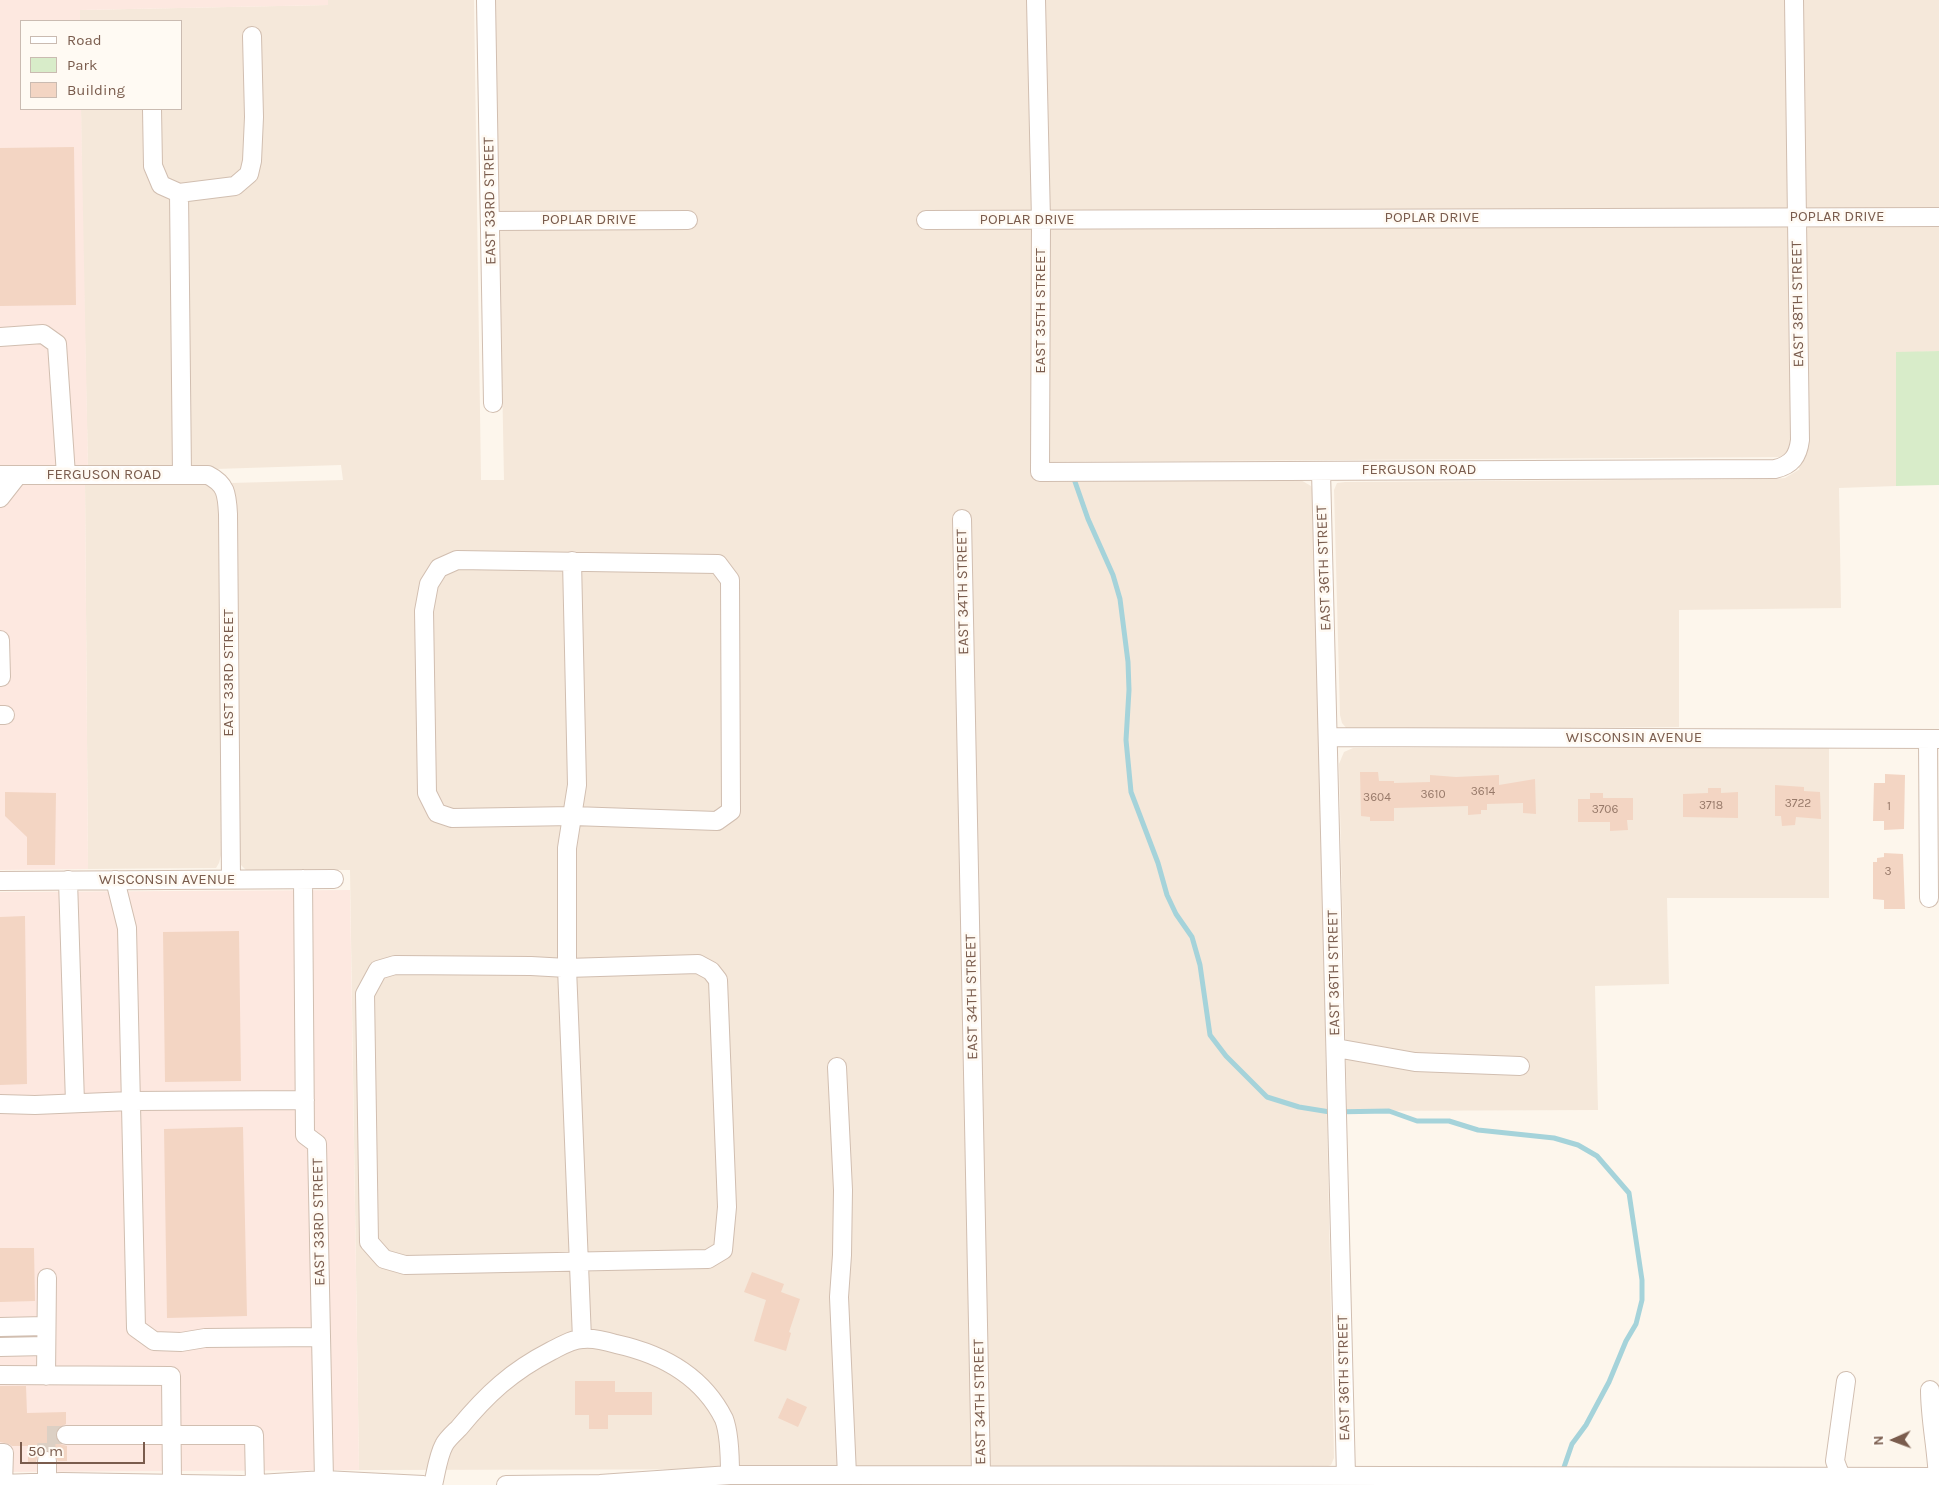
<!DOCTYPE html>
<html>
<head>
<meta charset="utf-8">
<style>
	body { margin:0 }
	#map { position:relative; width:1939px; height:1485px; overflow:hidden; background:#fdf6ec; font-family:Karla,sans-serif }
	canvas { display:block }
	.legend { position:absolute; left:20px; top:20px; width:162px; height:90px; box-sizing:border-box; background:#fffaf3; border:1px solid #cabbb1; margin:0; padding:6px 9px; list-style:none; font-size:15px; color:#7a5c4d }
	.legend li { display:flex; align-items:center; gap:10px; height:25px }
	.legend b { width:25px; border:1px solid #cabbb1 }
	.north { position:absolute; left:1869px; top:1415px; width:50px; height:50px; -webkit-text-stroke:4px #fffaf3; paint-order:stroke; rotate:268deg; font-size:14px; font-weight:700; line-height:20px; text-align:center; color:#7a5c4d }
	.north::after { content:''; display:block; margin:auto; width:18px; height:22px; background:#7a5c4d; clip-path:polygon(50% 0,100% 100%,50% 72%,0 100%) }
	.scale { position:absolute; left:20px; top:1442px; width:125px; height:22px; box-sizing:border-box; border:2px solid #7a5c4d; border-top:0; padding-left:6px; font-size:15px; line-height:18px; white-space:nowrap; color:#7a5c4d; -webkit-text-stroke:4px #fffaf3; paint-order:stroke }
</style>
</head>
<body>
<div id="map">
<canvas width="1939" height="1485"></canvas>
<ul class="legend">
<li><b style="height:6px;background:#fff"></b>Road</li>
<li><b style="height:14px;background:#d8ecc9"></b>Park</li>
<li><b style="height:14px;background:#f3d5c3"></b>Building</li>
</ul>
<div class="north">N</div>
<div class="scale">50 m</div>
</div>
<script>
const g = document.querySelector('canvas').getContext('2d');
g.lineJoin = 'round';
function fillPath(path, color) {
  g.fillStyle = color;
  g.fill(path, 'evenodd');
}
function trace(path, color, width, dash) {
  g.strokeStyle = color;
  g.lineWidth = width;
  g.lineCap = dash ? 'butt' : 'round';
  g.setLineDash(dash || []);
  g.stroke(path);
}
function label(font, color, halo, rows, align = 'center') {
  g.font = font + ' Karla,sans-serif';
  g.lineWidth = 5;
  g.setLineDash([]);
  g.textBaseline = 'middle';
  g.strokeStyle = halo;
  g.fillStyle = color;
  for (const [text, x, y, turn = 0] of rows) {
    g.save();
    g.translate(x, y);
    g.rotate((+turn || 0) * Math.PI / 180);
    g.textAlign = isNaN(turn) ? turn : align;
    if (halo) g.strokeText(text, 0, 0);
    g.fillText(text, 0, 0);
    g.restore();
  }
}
const residential = new Path2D(`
	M328,0h146l7,480h23l-9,-480h1444v351l-43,2v133l-57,2 2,120 -162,2v117l-331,3 -6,-7 -2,-8 -6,-225 3,-7 8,-1 427,-3 13,-1 15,-9 -15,-12 -732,5 -1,20 247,-3 12,7 3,8 20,964 -3,7 -5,2 -211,-1 -258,3 -498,1 -9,-600h-104l-5,-5 -3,-10 -8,-372 113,-3 -2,-15 -126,4h-127l-6,-263 -1,-97h100v-88h-101v-11l247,-5z
	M85,483h121l11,12 3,12 1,348 -2,8 -3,5 -128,1z
	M1829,746v152h-162l2,86 -74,2 3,124 -251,1 -8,-347 5,-12 9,-4z`);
const commercial = new Path2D(`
	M0,0h328v5l-248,5v11h-59v88h60l7,360 -88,-1z
	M0,483h85l3,386 -88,1z
	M350,890l9,580 -359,2v-580z`);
const green = new Path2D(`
	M1939,351v134l-43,1v-134z`);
const stream = new Path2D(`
	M1073,476l15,43 25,56 7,24 8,63 1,28 -3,50 5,52 27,71 9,32 9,19 16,23 8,28 10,70 16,21 41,41 32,10 31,5 59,-1 28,10h32l29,9 76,8 24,7 19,11 32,37 13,87v20l-6,24 -10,17 -17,41 -23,43 -14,19 -10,29`);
const building = new Path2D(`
	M74,147l2,158 -76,1v-158z
	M1360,772h18l1,9h15v2l36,-1v-7l26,2 43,-2v10l36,-6 1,35 -13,-1v-10l-36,1v6h-6v4l-13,1v-9l-74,2v13h-24v-4l-9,-1z
	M1885,774l20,1 -1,54 -20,1v-9h-11l1,-38h11z
	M1775,785l29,2v4l16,1 1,27 -25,-2 -1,8 -13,1 -1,-10h-6z
	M1708,788h13v5l17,-1v26l-55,-1v-23l25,-1z
	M5,792l51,1 -1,72h-28v-28l-22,-21z
	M1590,793h13v5h30v22h-6l1,10 -18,1v-9h-32v-23h12z
	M1884,853l19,1 2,55h-21v-9l-11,-1v-37h4v-4l7,-1z
	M25,916l2,168 -27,1v-168z
	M239,931l2,150 -76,1 -2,-150z
	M243,1127l4,189 -80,2 -3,-189z
	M0,1248h34l1,53 -35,1z
	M752,1272l32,12 -3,8 19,7 -11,33 2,1 -5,18 -32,-10 12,-41 -22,-8z
	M575,1381h40v11h37v23h-44v14h-19v-14h-14z
	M0,1386h26l1,27 39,-1v12l-9,5 -2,6 5,9 7,2v15h-9l-5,-9 -6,-2 -9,5 -2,7h-8v-16h-16l-3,-2 -9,-2z
	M787,1398l20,9 -9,20 -20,-9z`);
const minorTunnel = new Path2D(`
	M47,1461l-1,-26h20`);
const minor = new Path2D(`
	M486,0l7,403
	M1036,0l5,220 -1,252 735,-3c17,-4 23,-13 25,-29l-6,-440
	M152,109l1,57 8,19 18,8 56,-7 14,-12 3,-13 2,-44 -2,-81
	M179,193l3,282
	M926,220l1013,-3
	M491,221l197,-1
	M0,337l43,-3 14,10 9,131
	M1321,471l25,1005
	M0,475h208c18,9 19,19 20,39l3,365
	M0,498l18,-23
	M962,519l19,956
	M457,560l261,4 12,16 1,231 -14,10 -144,-5 -121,2 -15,-5 -10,-20 -3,-182 5,-27 10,-16z
	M572,561l5,224 -10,63v120l15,371
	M0,640l1,37
	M0,715h5
	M1329,737l610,2
	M1928,739l1,159
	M303,879l2,256 12,9 7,336
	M68,880l7,223
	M115,880l12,48 9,400 18,13 27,1 24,-4 116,-1
	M0,881l334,-2
	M698,964l13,7 7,9 9,227 -4,43 -15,9 -303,6 -21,-6 -15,-17 -4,-248 13,-24 17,-5 136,1 36,2z
	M1336,1048l79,14 105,4
	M837,1067l6,123 -1,65 -3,42 8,178
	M0,1104l35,1 96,-4 174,-1
	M0,1327l45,-1
	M0,1347l45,-1
	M0,1375l171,1 1,107
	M46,1376l1,-98
	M1930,1390c0,32 8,63 8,95
	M66,1435h188l1,49
	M0,1453h4l-1,31
	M47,1461v22
	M1841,1477l-6,-16 11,-80
	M0,1484l62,-2 180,3 82,-5 99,5
	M433,1485c3,-12 5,-29 11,-40 3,-6 10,-12 15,-17 28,-34 53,-57 92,-77 10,-5 21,-12 32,-12 10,-1 23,2 33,5 46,10 86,31 108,75 5,13 6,42 6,56
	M506,1485l94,-1 130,-9h117l1092,2`);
const numberNames = [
	["3614",1483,792],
	["3610",1433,795],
	["3604",1377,798],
	["3722",1798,804],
	["3718",1711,806],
	["1",1889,807],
	["3706",1605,810],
	["3",1888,872]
];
const streetNames = [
	["EAST 33RD STREET",490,201,-91],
	["POPLAR DRIVE",1837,217],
	["POPLAR DRIVE",1432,218],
	["POPLAR DRIVE",589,220],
	["POPLAR DRIVE",1027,220],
	["EAST 38TH STREET",1798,304,-91],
	["EAST 35TH STREET",1041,311,-90],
	["FERGUSON ROAD",1419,470],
	["FERGUSON ROAD",104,475],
	["EAST 36TH STREET",1324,568,-92],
	["EAST 34TH STREET",963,592,-91],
	["EAST 33RD STREET",229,673,-90],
	["WISCONSIN AVENUE",1634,738],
	["WISCONSIN AVENUE",167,880],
	["EAST 36TH STREET",1334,973,-91],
	["EAST 34TH STREET",972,997,-91],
	["EAST 33RD STREET",319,1222,-91],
	["EAST 36TH STREET",1344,1378,-91],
	["EAST 34TH STREET",980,1402,-91]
];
fillPath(residential, '#f5e8da');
fillPath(commercial, '#fde8e0');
fillPath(green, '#d8ecc9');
trace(stream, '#a5d3da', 5);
fillPath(building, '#f3d5c3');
trace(minorTunnel, '#dcd0c4', 18, [18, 9]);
trace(minor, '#d1beb0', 20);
trace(minor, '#fff', 18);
label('12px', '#987a6a', null, numberNames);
label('15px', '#7a5c4d', '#fffaf3', streetNames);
</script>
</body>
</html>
